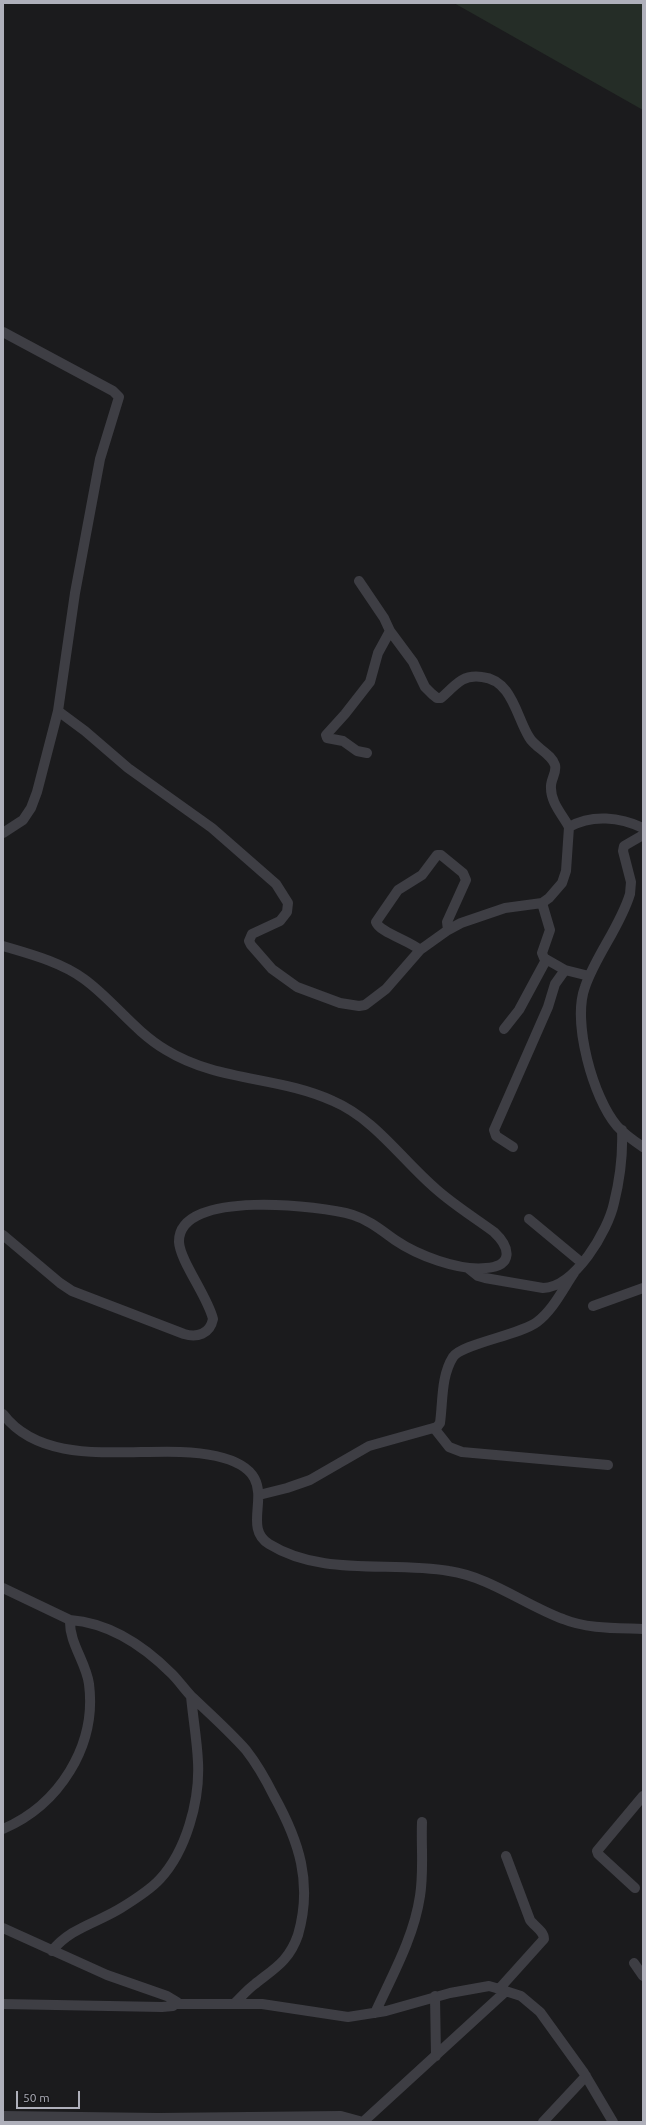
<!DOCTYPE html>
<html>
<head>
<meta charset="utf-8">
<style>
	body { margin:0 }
	#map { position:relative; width:646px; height:2125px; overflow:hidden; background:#1b1b1d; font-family:Ubuntu,sans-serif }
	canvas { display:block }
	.frame { position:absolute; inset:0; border:4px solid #afb0bb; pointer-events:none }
	.scale { position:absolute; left:16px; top:2091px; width:64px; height:18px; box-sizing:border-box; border:2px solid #afb0bb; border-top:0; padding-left:5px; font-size:12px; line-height:14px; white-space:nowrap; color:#afb0bb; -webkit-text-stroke:3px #161618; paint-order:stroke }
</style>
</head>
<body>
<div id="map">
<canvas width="646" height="2125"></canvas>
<div class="frame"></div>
<div class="scale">50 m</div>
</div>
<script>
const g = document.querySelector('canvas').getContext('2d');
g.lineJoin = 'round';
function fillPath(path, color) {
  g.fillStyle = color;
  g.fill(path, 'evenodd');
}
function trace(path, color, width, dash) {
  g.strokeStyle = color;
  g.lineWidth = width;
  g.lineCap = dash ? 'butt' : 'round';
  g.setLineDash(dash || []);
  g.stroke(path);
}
const green = new Path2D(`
	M454,3h189v107z`);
const minor = new Path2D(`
	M3,332l110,59 6,6 -19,62 -25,134 -17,118 -21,81 -6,16 -8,12 -20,13
	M359,581l25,37 6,13 23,31 12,25 7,7 5,4h4c7,-6 13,-13 21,-18 7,-4 13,-4 20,-3 30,3 34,39 47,60 6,11 22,16 26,28 2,7 -4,14 -4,21 -1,16 11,28 18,41
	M58,711l27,20 43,37 84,60 64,56 12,19 -1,9 -7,9 -28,13 -3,7 2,4 21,24 25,18 43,16 19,3 6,-1 21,-16 34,-39 28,-20 13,-7 44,-15 37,-5 7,-5 13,-15 4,-12 3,-44c23,-13 51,-10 74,1
	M367,753l-10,-2 -14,-10 -16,-3 -1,-3 19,-21 25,-32 8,-29 12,-22
	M643,835l-19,11 -1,5 8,31 -1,12c-10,33 -34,61 -45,93 -13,35 8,111 32,139 7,8 17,15 26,21
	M542,903l8,27 -8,23 2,5 21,12 24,6
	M3,946c27,8 58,16 81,33 29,21 50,52 82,71 52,32 113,26 167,51 42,18 69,59 103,88 18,16 39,29 58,43 17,16 19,34 -8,36 -28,3 -69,-13 -91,-28 -14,-10 -26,-20 -42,-25 -30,-9 -175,-27 -174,27 1,19 29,55 34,77 -3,15 -16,19 -29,15l-112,-43 -12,-8 -57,-48
	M420,950c-10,-9 -41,-18 -44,-28l22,-32 24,-15 15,-20h4l22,18 3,7 -19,42 1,8
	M504,1029l15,-19 27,-50
	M513,1147l-17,-11 -2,-6 54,-123 7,-23 10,-14
	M529,1219l53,44
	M468,1268l10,8 7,2 58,10c32,-1 65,-57 71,-85 6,-24 9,-48 8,-73
	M593,1306l50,-18
	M3,1414c46,61 149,27 213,42 76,17 19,67 53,88 53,33 121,17 180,27 41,6 76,34 114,48 24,10 54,9 80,10
	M434,1428l15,19 13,5 146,13
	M259,1495l28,-7 23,-8 59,-34 68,-19 3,-4c3,-22 1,-47 13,-66 8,-13 67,-22 84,-35 16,-12 26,-33 37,-49
	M3,1588l67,32c41,3 74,26 102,54 7,7 13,16 20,23 18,17 37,34 54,53 11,14 20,30 28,46 25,45 39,87 24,139 -9,26 -23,33 -43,49 -7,5 -13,12 -20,19
	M3,1829c56,-24 94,-83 86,-145 -3,-22 -20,-41 -19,-64
	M635,1888l-37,-34 -1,-3 46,-55
	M3,1928l104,47 60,21 10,6 -4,4 -11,1 -159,-3
	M52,1951c18,-23 45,-28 69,-43 13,-8 29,-18 39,-29 26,-28 40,-78 38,-117 -1,-22 -5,-44 -7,-66
	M634,1963l9,13
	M499,1989l45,-50c0,-8 -10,-13 -14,-19l-24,-64
	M435,1996l1,60
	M177,2004h85l86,13 38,-6 64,-18 39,-7 7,2 25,8 19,16 44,61 29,49
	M375,2013c17,-37 39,-76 45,-117 4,-24 1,-50 2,-74
	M3,2116l155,2 183,-2 22,6 143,-131
	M543,2122l43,-46`);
fillPath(green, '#252d27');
trace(minor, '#3e3e44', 10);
</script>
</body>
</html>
